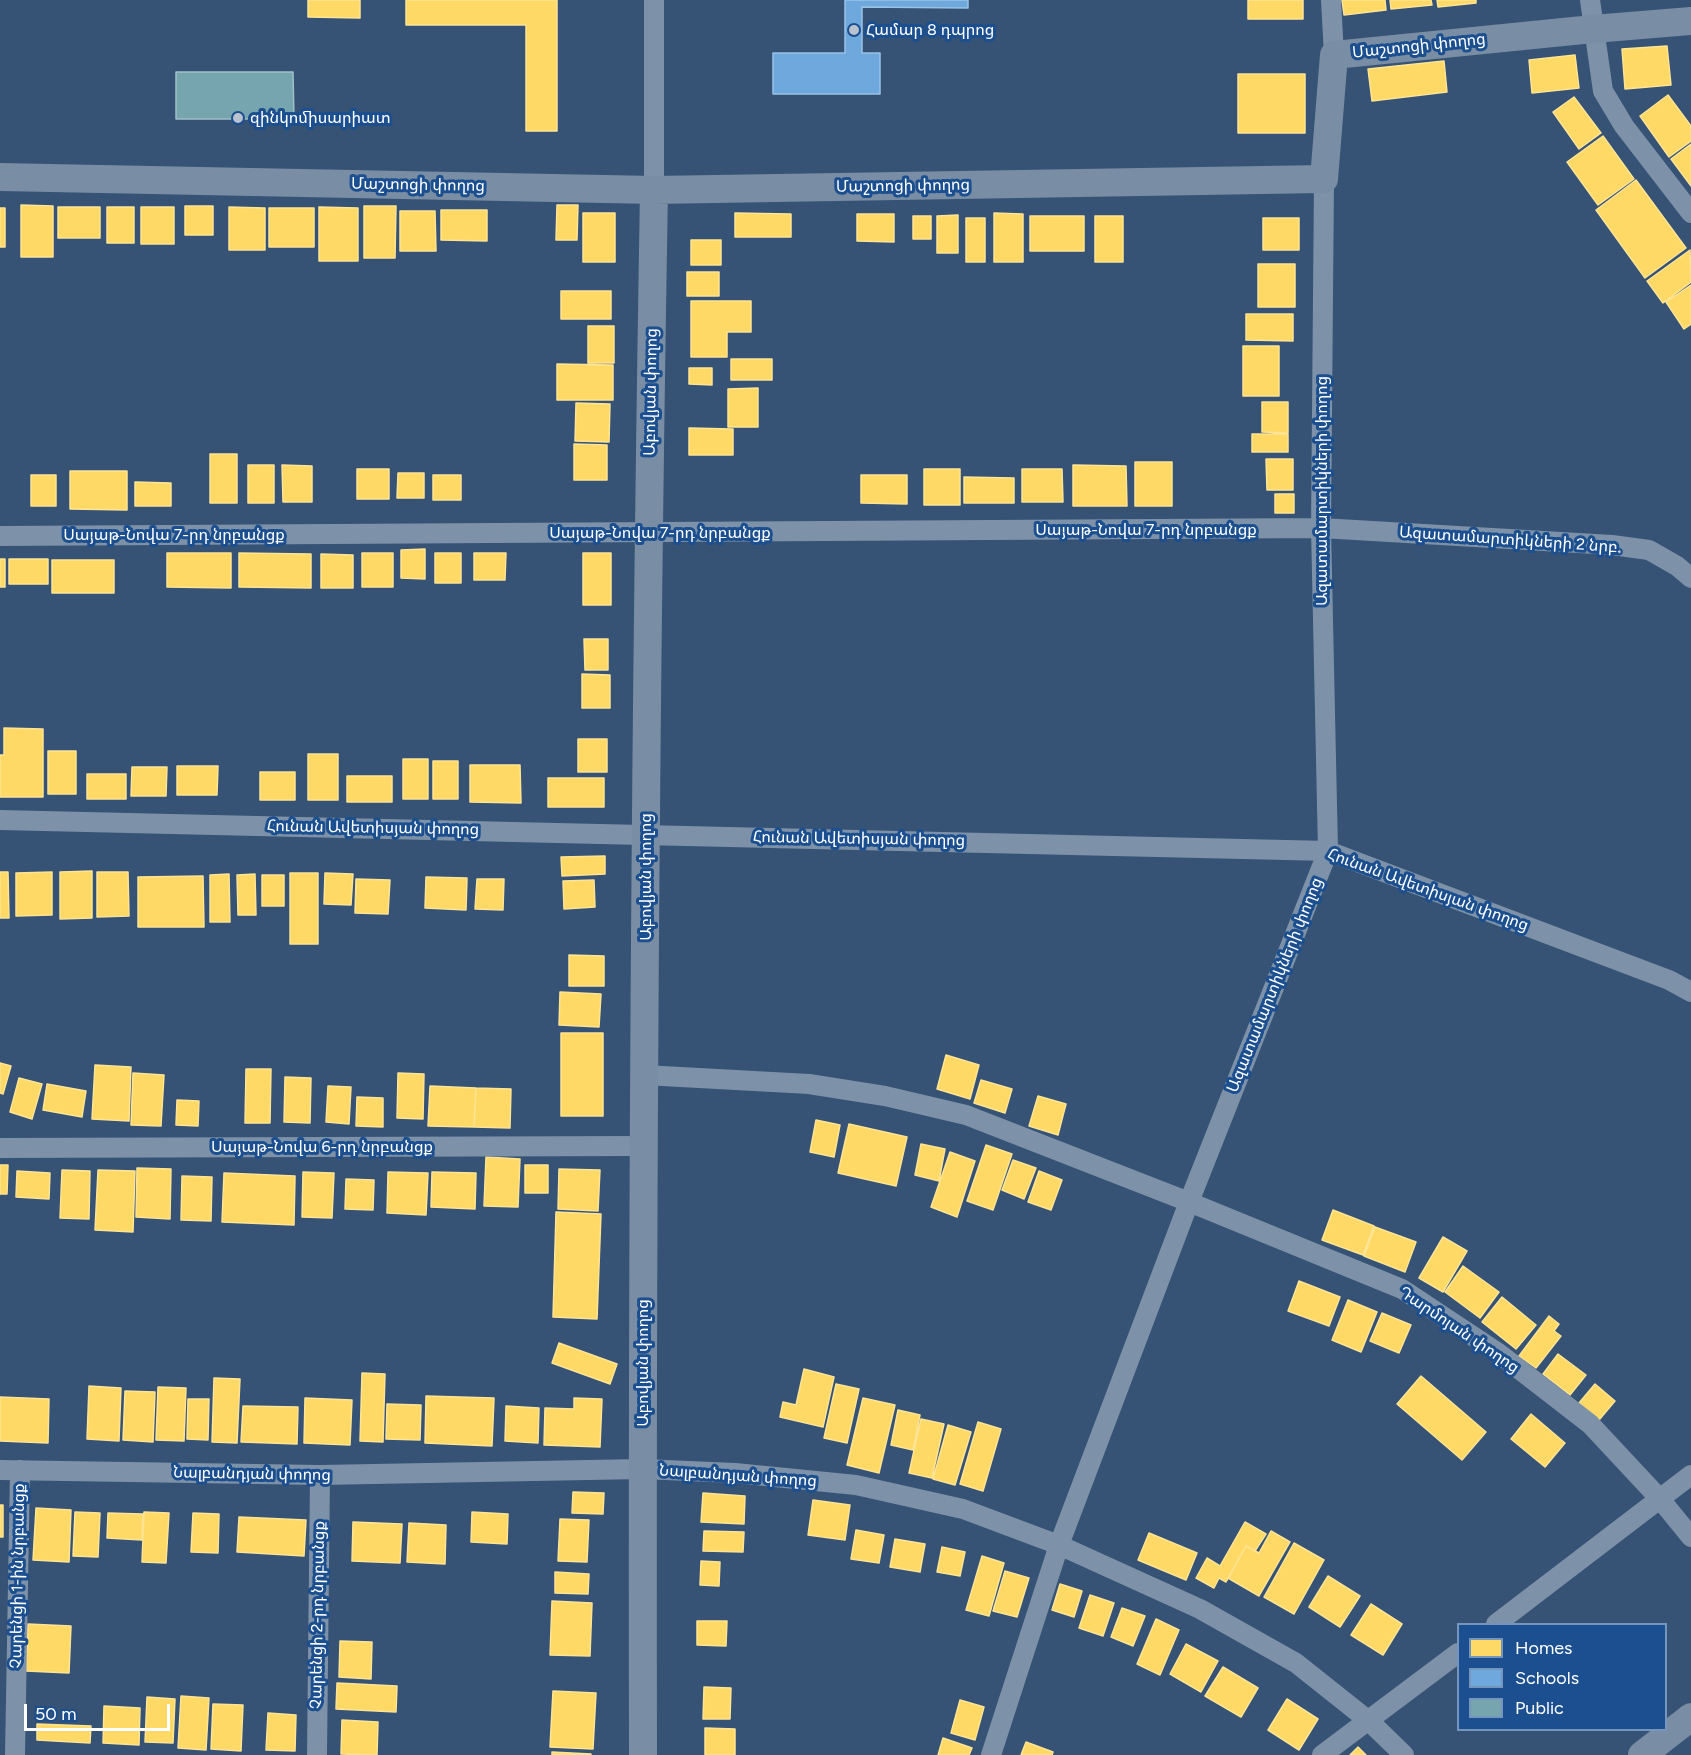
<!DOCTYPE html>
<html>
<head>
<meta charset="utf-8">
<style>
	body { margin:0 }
	#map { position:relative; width:1691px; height:1755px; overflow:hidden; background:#365274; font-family:Figtree,sans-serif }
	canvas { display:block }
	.legend { position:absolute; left:1457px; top:1623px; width:210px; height:108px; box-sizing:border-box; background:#1b4f8f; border:2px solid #7695bc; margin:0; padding:8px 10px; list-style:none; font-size:18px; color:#fff }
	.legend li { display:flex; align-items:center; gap:12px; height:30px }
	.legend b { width:30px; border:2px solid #7695bc }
	.scale { position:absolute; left:24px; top:1704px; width:146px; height:27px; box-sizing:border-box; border:3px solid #fff; border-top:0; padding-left:8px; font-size:18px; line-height:21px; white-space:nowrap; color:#fff; -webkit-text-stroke:4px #1b4f8f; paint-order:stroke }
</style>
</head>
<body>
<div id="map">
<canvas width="1691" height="1755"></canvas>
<ul class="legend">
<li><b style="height:16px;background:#ffd966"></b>Homes</li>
<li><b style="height:16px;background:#6fa8dc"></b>Schools</li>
<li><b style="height:16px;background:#76a5af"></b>Public</li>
</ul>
<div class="scale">50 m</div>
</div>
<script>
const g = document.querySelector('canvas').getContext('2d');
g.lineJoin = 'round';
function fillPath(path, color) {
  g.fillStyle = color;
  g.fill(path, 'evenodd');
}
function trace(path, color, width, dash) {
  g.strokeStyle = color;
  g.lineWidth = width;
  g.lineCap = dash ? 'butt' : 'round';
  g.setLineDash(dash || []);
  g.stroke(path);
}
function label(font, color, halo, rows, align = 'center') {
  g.font = font + ' Figtree,"Noto Sans Armenian",sans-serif';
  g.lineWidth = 6;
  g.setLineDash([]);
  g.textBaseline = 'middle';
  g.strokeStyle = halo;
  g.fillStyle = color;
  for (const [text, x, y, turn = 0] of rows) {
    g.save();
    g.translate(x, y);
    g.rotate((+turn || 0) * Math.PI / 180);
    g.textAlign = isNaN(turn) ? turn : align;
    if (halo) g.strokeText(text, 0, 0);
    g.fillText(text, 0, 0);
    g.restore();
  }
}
const homes = new Path2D(`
	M308,0h52v18l-52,-1z
	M406,0h151v131h-31v-106h-120z
	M1248,0h55v19h-55z
	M1342,0h43l1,10 -42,5z
	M1390,0h41l1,5 -41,4z
	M1437,0h39v3l-38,4z
	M1667,46l4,39 -46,4 -3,-40z
	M1575,55l4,33 -47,5 -3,-33z
	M1444,61l3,31 -75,9 -4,-32z
	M1238,74h67v59h-67z
	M1668,95l23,31v15l-22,16 -29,-41z
	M1574,97l27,36 -22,16 -26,-37z
	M1603,136l31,43 -36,26 -31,-43z
	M1691,144v42l-20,-27z
	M1636,180l50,68 -41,30 -49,-68z
	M21,205l32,1v51h-32z
	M557,205h21l-1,35h-21z
	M185,206h28v29h-28z
	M364,206h32l-1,52h-31z
	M58,207h42v31h-42z
	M107,207h27v36h-27z
	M141,207h33v37h-33z
	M229,207l36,1v42h-36z
	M319,207l39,1v53h-39z
	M0,208h5v39h-5z
	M269,208h45v39h-45z
	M441,210h46v31l-46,-1z
	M400,211h35l1,40h-36z
	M583,213h32v49h-32z
	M735,213l56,1v23h-56z
	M994,213l29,1v48h-29z
	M857,214h37v28l-37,-1z
	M958,215v38h-21v-37z
	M913,216h18v23h-18z
	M1030,216h54v35h-54z
	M1095,216h28v46h-28z
	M966,218h19v44h-19z
	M1263,218h36v32h-36z
	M691,240h30v25h-30z
	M1690,250l1,32 -28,21 -16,-22z
	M1258,264h37v43h-37z
	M687,272h32v24h-32z
	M1691,285v39l-7,5 -18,-27z
	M561,291h50v28h-50z
	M691,301h60v31h-24v25h-36z
	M1246,314h47v27l-47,-1z
	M588,326h26v37h-26z
	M1243,346h36v50h-36z
	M731,359h41v21h-41z
	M557,364l56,1v35h-56z
	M689,368h23v17l-23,-1z
	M758,388v39h-30v-38z
	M1262,402h26v31l-26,-1z
	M576,403l34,1 -1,38 -34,-1z
	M689,428l44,1v26h-44z
	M1252,434h36v18h-36z
	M574,444l33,1v35h-33z
	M210,454h27v49h-27z
	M1266,459h27v31h-26z
	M1135,462h37v44h-37z
	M248,465h26v38h-26z
	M282,465l30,1v36h-29z
	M1073,465l53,1 1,40h-54z
	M357,469h32v30h-32z
	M924,469h36v36h-36z
	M1022,469h40l1,33h-41z
	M70,471h57v39l-57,-1z
	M398,473h26v25h-27z
	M31,475h25v31h-25z
	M433,475h28v25h-28z
	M861,475h46v29l-46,-1z
	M964,477l50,1v25h-50z
	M135,482l36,1v23h-36z
	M1275,494h19v19h-19z
	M425,549v30l-24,-1v-28z
	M167,553h64v35l-64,-1z
	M239,553l72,1v34l-72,-1z
	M362,553h31v34h-31z
	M435,553h26v30h-26z
	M474,553h32l-1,27h-31z
	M583,553h28v52h-28z
	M321,554l32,1v33h-32z
	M0,559h5v28h-5z
	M9,559h39v25h-39z
	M52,560h62v33h-62z
	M584,639h24v31h-23z
	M582,674l28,1v33h-28z
	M4,728l39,1v68h-43v-42h4z
	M578,739h29v33h-29z
	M48,751h28v43h-28z
	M308,754h30v46h-30z
	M403,759h25v40h-25z
	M433,761h25v38h-25z
	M470,765h50l1,38 -51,-1z
	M177,766h41l-1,29h-40z
	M132,767h35l-1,29h-35z
	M260,772h35v28h-35z
	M87,774h39v25h-39z
	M347,776h45v26h-45z
	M548,778h56v29h-56z
	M605,856v18l-43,2 -1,-19z
	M92,871v47l-32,1v-47z
	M0,872h8l1,46h-9z
	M52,872v43l-36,1v-43z
	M97,872h31l1,44 -32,1z
	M290,873h28v71h-28z
	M325,873l28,1 -2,31 -27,-1z
	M229,874l1,48h-20v-47z
	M255,874l1,41h-18l-1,-40z
	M262,875h22v31h-22z
	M203,876l1,51h-66v-50z
	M426,877l41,1 -1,32 -41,-2z
	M356,879l34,1 -2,34 -33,-1z
	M477,879h27l-1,31 -28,-1z
	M594,880l1,27 -31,2 -1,-28z
	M569,955l35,1v30h-35z
	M560,992l41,2 -2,33 -40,-2z
	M561,1033h42v83h-42z
	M946,1055l33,10 -9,34 -33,-10z
	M0,1063l11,3 -8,28 -3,-1z
	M95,1065l36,2 -2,54 -37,-2z
	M246,1069h25l-1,54h-25z
	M133,1073l31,2 -3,51 -30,-1z
	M398,1073l26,1 -1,45 -26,-1z
	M285,1077l26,1 -1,45 -26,-1z
	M19,1078l23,6 -10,35 -22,-7z
	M981,1080l31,9 -7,24 -31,-10z
	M47,1084l39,7 -4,26 -39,-7z
	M328,1086l23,1 -2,37 -23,-2z
	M430,1086l46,2 -2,39 -46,-1z
	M476,1088l35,1 -1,39 -36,-1z
	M1038,1096l28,8 -8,31 -29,-9z
	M357,1097l26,1v29l-27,-1z
	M177,1100l22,1 -1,25 -22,-1z
	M816,1120l24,5 -6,32 -24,-5z
	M849,1124l58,13 -11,49 -58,-13z
	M921,1144l24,5 -6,32 -24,-6z
	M986,1145l26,9 -19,56 -26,-9z
	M950,1152l25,9 -18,56 -26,-10z
	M486,1157l34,2 -2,48 -34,-1z
	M1013,1160l23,8 -12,31 -22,-9z
	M0,1165h8l-1,29h-7z
	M525,1165h23v28h-23z
	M137,1168l34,1 -1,50 -34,-2z
	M559,1169l41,1 -2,41 -40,-2z
	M62,1170l28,1 -1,48 -29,-1z
	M98,1170l37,1 -2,61 -38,-2z
	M17,1171l33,2 -1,26 -33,-2z
	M1039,1171l23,9 -11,30 -23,-8z
	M303,1172l31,1 -2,45 -30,-1z
	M388,1172l40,1 -2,42 -39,-2z
	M432,1172l44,1 -1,36 -44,-2z
	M224,1173l71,3 -1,49 -72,-3z
	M182,1176l30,1 -1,44 -30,-1z
	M346,1179l28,1 -1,30 -28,-1z
	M1333,1210l41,16 -11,29 -41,-15z
	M556,1212l45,2 -4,105 -44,-2z
	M1375,1227l41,15 -11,30 -41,-16z
	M1443,1237l24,14 -24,41 -24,-14z
	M1463,1266l36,26 -19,26 -35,-26z
	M1299,1281l41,16 -11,29 -41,-15z
	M1502,1297l34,28 -20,24 -34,-27z
	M1348,1300l29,12 -16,40 -29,-12z
	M1382,1313l29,12 -12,28 -29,-12z
	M1549,1316l10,8 -5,7 7,5 -25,32 -17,-12z
	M559,1343l58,21 -7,20 -58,-21z
	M1558,1354l28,21 -16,20 -27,-21z
	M804,1369l30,8 -11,50 -43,-10 3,-15 13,3z
	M362,1373l23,1 -2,68 -23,-1z
	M1421,1376l65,56 -24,28 -65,-56z
	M214,1378l26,1 -3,64 -25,-1z
	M836,1384l23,5 -12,54 -23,-5z
	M1595,1384l20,17 -16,19 -20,-17z
	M89,1386l32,2 -2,53 -32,-2z
	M158,1387l28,1 -2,53 -28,-1z
	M125,1391l30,1 -2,50 -30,-2z
	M426,1396l68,2 -2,48 -67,-3z
	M0,1397l49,2 -1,44 -48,-2z
	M305,1398l47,2 -2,45 -46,-2z
	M574,1398l28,1 -2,48 -56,-2 1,-37 29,1z
	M863,1398l32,7 -16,68 -32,-8z
	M188,1399h21l-1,41 -21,-1z
	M387,1404l34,1 -1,35 -34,-1z
	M243,1406l55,1 -1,37 -56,-2z
	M506,1406l33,2 -1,35 -33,-2z
	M898,1410l22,5 -7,35 -22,-5z
	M1531,1414l34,29 -20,24 -34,-28z
	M921,1419l23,5 -12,54 -23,-5z
	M978,1422l23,7 -18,62 -23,-7z
	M948,1425l23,7 -16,53 -22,-6z
	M573,1492l31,1 -1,21 -31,-1z
	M703,1493l42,3 -1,28 -43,-2z
	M813,1500l37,5 -5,35 -37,-5z
	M0,1505h3v32h-3z
	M36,1508l35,2 -2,52 -36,-2z
	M75,1512l25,1 -2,44 -25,-1z
	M144,1512l25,1 -3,50 -24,-1z
	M472,1512l36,2 -1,30 -36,-2z
	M108,1513l35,1 -1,26 -35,-2z
	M193,1513l26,1 -1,39 -27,-1z
	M239,1517l67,3 -2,36 -67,-4z
	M560,1519l29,1 -2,42 -29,-1z
	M353,1522l49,2 -2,39 -48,-2z
	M1245,1522l21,12 -11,17 -9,-5 -20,36 -7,-4 -5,10 -18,-10 11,-20 13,8z
	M409,1523l37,2 -1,39 -38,-2z
	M856,1530l28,5 -5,28 -28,-4z
	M704,1531l40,1 -1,20 -40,-1z
	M1271,1531l19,11 -31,54 -31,-18 18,-32 13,7z
	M1149,1533l48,20 -11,27 -48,-20z
	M895,1539l30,5 -5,28 -30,-5z
	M1294,1543l30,17 -30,54 -30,-17z
	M942,1547l23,5 -5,24 -23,-4z
	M982,1556l22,7 -15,53 -23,-6z
	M701,1561l19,1 -1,24 -19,-1z
	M1005,1571l24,7 -12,39 -24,-6z
	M555,1572l34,2 -1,20 -33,-1z
	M1328,1576l32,20 -20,31 -31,-20z
	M1060,1584l22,7 -8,26 -22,-7z
	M1090,1595l24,8 -11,33 -24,-8z
	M552,1601l40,2 -2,53 -40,-1z
	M1371,1604l31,20 -19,31 -32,-20z
	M1122,1608l23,8 -12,30 -22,-9z
	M1156,1619l23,11 -19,45 -23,-11z
	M697,1621h30l-1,25 -29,-1z
	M28,1624l43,2 -2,47 -43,-2z
	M340,1641l32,1 -1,37 -32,-2z
	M1186,1644l32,17 -17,31 -31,-18z
	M1223,1667l35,21 -17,29 -36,-21z
	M337,1683l60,3 -1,26 -60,-3z
	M704,1687l27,1 -1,31h-27z
	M553,1691l43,2 -3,56 -43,-2z
	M181,1696l28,2 -3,52 -28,-2z
	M147,1697l28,2 -2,44 -28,-1z
	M1287,1699l31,20 -19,31 -31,-20z
	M960,1700l24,7 -9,33 -24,-7z
	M213,1704l30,1 -2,46 -30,-2z
	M104,1706l36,2 -1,37 -36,-2z
	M268,1713l28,2 -1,36 -29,-1z
	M342,1720l36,2 -1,33 -36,-1z
	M37,1724l54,2 -1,17 -53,-3z
	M705,1728l30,1v26h-30z
	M943,1738l29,10 -3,7h-31z
	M1026,1742l27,10 -1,3h-31z
	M1358,1747l8,8h-16z
	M552,1752l39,2v1h-39z`);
const schools = new Path2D(`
	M845,0h123v8l-106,-1v46h18v41h-107v-41h72z`);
const public = new Path2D(`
	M176,72h117l1,47h-118z`);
const street = new Path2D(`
	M654,0v190
	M1331,0l3,55
	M1590,0l13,91 21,35 67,87
	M0,536l1321,-8 291,17 37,5 28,16 14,12
	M0,820l1328,31 341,129 22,12
	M644,1075l165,9 76,12 81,19 223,87 213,87 95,63 93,72 70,75 31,38
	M0,1148l643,-2
	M0,1470l320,5 322,-6 93,4 121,12 107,24 96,36 141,64 96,54 73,58 35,34
	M1496,1624l195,-149
	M15,1755l5,-285
	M317,1755l3,-280
	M991,1755l68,-210 130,-343 139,-351 -7,-323 3,-349
	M1322,1755l136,-102`);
const secondary = new Path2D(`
	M0,177l654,13 670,-11 10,-124 259,-26 98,-8
	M643,1755c-1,-522 2,-1043 11,-1565
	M1642,1755l49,-38`);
const markers = [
	[854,30,6,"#b9c2ce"],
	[238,118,6,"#b9c2ce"]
];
const poiNames = [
	["Համար 8 դպրոց",866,30],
	["զինկոմիսարիատ",250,118]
];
const streetNames = [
	["Մաշտոցի փողոց",1419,46,-6],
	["Մաշտոցի փողոց",418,185,1],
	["Մաշտոցի փողոց",903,186,-1],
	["Աբովյան փողոց",651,392,-89],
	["Ազատամարտիկների փողոց",1322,491,-90],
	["Սայաթ-Նովա 7-րդ նրբանցք",1146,530],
	["Սայաթ-Նովա 7-րդ նրբանցք",660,533],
	["Սայաթ-Նովա 7-րդ նրբանցք",174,535],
	["Ազատամարտիկների 2 նրբ.",1510,540,4],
	["Հունան Ավետիսյան փողոց",373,828,1],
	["Հունան Ավետիսյան փողոց",859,839,1],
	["Աբովյան փողոց",646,877,-90],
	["Հունան Ավետիսյան փողոց",1428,890,20],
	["Ազատամարտիկների փողոց",1275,985,-68],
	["Սայաթ-Նովա 6-րդ նրբանցք",322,1147],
	["Դարմոյան փողոց",1459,1330,34],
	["Աբովյան փողոց",643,1363,-90],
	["Նալբանդյան փողոց",252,1474,1],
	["Նալբանդյան փողոց",738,1476,4],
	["Չարենցի 1-ին նրբանցք",18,1576,-89],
	["Չարենցի 2-րդ նրբանցք",318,1615,-89]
];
fillPath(homes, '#ffd966');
trace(homes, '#ffe494', 1.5);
fillPath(schools, '#6fa8dc');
trace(schools, '#9ac2e6', 1.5);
fillPath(public, '#76a5af');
trace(public, '#9fc0c7', 1.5);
trace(street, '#7d92a8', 20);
trace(secondary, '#798da4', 28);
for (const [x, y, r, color] of markers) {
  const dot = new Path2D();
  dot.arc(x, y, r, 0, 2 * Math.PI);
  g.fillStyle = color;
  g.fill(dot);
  trace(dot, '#1b4f8f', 2);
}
label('16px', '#fff', '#1b4f8f', poiNames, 'left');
label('16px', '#fff', '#1b4f8f', streetNames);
</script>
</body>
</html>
